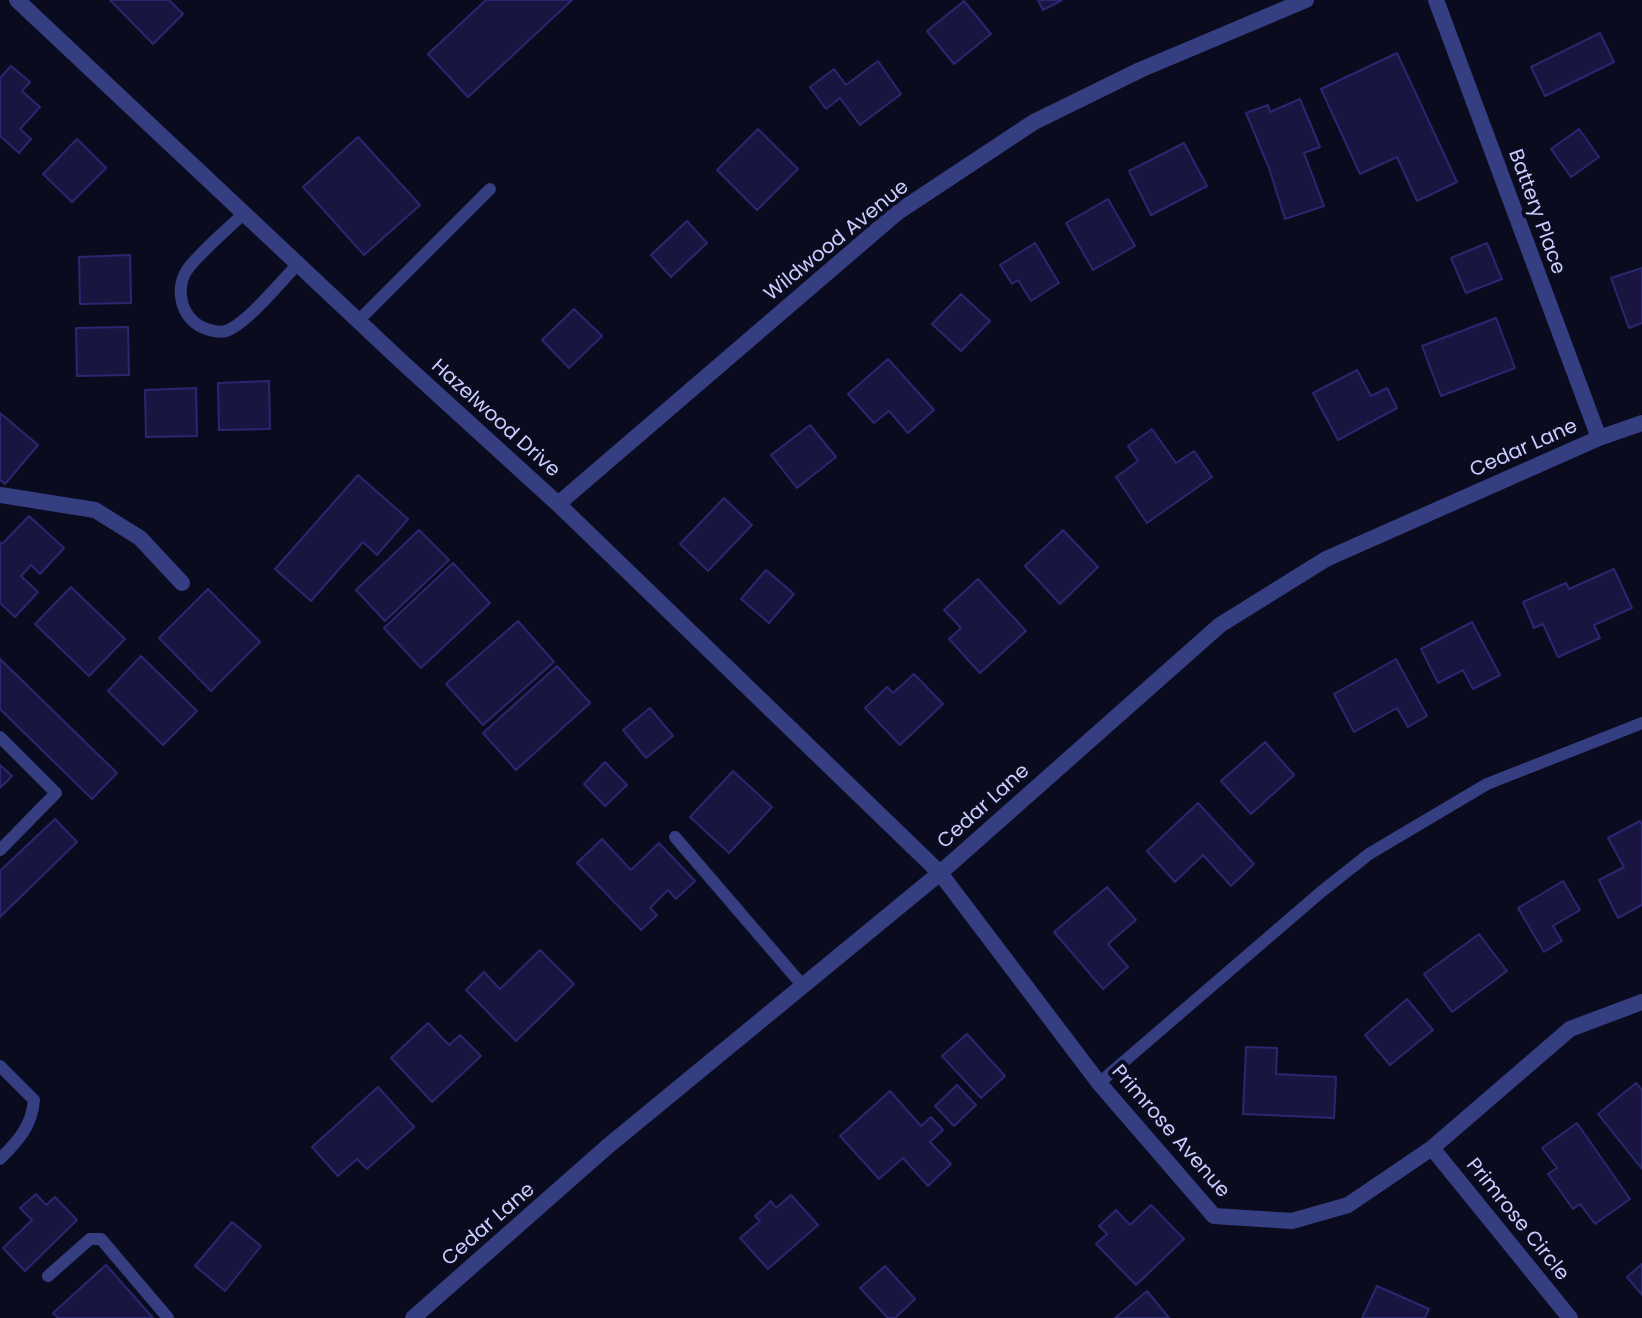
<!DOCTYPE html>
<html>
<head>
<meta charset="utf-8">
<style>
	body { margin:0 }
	canvas { display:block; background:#0b0b1f }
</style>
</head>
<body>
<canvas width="1642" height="1318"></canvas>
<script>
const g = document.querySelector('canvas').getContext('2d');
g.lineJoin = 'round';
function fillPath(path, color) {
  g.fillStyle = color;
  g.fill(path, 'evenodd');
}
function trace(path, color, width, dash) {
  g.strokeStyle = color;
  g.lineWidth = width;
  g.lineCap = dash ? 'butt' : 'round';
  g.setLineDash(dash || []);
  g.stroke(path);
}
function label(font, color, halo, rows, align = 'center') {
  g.font = font + ' Poppins,sans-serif';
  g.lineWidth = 8;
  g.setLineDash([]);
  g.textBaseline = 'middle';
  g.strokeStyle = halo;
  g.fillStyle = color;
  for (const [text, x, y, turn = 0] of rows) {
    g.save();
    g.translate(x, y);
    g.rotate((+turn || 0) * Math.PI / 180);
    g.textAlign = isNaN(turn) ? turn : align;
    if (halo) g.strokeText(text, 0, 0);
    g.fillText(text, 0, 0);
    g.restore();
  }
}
const building = new Path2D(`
	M110,0h59l14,14 -30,30z
	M486,0h86l-104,97 -40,-43z
	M1038,0h24l-19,10z
	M964,1l27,33 -37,30 -27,-33z
	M1600,33l14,29 -69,34 -14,-29z
	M1397,53l60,129 -40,19 -20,-44 -37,17 -39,-85z
	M878,61l23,33 -41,31 -20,-27 -14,11 -16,-22 24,-18 12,16z
	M11,66l19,16 -8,9 18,16 -20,22 11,10 -12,14 -19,-17v-58z
	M1300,99l20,48 -16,6 20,53 -39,13 -16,-51 -23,-55 22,-8 2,7z
	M758,129l40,40 -41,41 -40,-40z
	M1579,129l20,28 -28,20 -20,-28z
	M358,137l62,68 -56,50 -61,-68z
	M77,139l29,29 -34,34 -29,-28z
	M1184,143l23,43 -56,29 -22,-44z
	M1108,199l27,47 -42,24 -27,-47z
	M687,221l20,22 -36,34 -20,-22z
	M1035,243l24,40 -28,18 -13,-21 -6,4 -12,-19z
	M1487,243l15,36 -36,14 -15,-35z
	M130,255l1,48 -51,1 -1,-47z
	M1642,268v55l-13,5 -18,-50z
	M961,294l29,27 -29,30 -29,-27z
	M574,309l28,27 -33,32 -27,-28z
	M1496,318l19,50 -74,28 -19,-50z
	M128,327l1,48 -52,1 -1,-48z
	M888,359l46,51 -26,23 -19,-22 -15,12 -26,-29z
	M1357,370l14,26 16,-8 10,20 -59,32 -25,-47z
	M269,381l1,48 -51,1 -1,-47z
	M196,388l1,48 -51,1 -1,-47z
	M0,413l38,32 -33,39 -5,-4z
	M810,425l26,32 -39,31 -26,-33z
	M1152,429l24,34 18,-12 18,26 -65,46 -31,-46 22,-16 -10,-15z
	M358,475l50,44 -31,36 -14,-13 -52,59 -36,-32z
	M724,498l28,27 -44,46 -28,-27z
	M29,516l35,32 -24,26 -9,-9 -10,11 17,16 -23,25 -15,-14v-61l2,2z
	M419,530l30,30 -64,61 -29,-31z
	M1063,530l35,37 -38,37 -35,-38z
	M453,563l37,40 -69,65 -37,-40z
	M1614,569l18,39 -38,17 6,13 -42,19 -15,-33 -9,4 -11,-26 43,-19 3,6z
	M766,570l28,24 -25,29 -28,-24z
	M978,579l48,52 -46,42 -31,-34 12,-11 -17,-18z
	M71,587l54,52 -36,37 -54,-52z
	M208,589l52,53 -49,49 -52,-53z
	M518,621l36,41 -71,63 -37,-41z
	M1472,622l28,53 -27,14 -10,-19 -25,13 -17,-34z
	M141,656l56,55 -34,34 -55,-54z
	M0,659l117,114 -25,26 -92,-90z
	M1396,659l31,57 -19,11 -11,-19 -43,24 -20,-38z
	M557,666l33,37 -74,67 -33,-37z
	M914,674l29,30 -43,41 -35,-37 22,-21 6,6z
	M650,708l23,28 -27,22 -23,-28z
	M1265,742l29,33 -43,39 -30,-33z
	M605,762l22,23 -22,21 -21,-22z
	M0,765l12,11 -12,12z
	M733,771l39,36 -43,46 -39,-36z
	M1198,803l56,61 -23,22 -28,-31 -28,27 -28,-31z
	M55,819l22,23 -77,75v-46z
	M1640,821l2,4v80l-24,13 -19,-38 25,-13 -16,-29z
	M602,839l29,31 28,-27 36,38 -19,18 -8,-9 -18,18 7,7 -16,15 -64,-67z
	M1563,881l17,29 -27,16 9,15 -18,11 -26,-44z
	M1107,887l29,33 -28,24 20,23 -25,22 -49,-57z
	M1479,934l28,37 -55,41 -28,-38z
	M540,950l34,34 -58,57 -50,-51 18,-18 16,17z
	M1407,999l26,31 -43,35 -25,-30z
	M428,1023l21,22 11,-10 21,21 -49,46 -41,-44z
	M967,1034l38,42 -24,22 -39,-42z
	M1246,1047l31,1 -1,26 60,3 -2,41 -91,-4z
	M1636,1083l6,7v79l-44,-55z
	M957,1085l19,20 -22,21 -19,-20z
	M378,1087l36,40 -47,42 -10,-10 -19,17 -26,-29z
	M890,1091l31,35 10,-9 12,13 -13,12 21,22 -23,22 -25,-28 -24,21 -39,-43z
	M1577,1123l53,76 -35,25 -15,-20 -7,5 -25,-35 9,-6 -15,-20z
	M36,1194l10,11 9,-8 22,23 -52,51 -22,-23 29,-28 -12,-12z
	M791,1195l27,30 -50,44 -28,-31 20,-17 -5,-5 16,-15 5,7z
	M1151,1205l33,34 -48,46 -40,-41 11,-10 -8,-8 17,-16 14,15z
	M232,1222l29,24 -36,45 -30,-25z
	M1642,1264v31l-15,-18z
	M106,1265l47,53h-95l-5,-5z
	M885,1266l30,33 -20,19h-7l-28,-30z
	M1377,1286l52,23 -4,9h-63z
	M1147,1291l22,27h-54z`);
const service = new Path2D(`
	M244,213c-16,16 -45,40 -57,57 -10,15 -8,38 6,51 7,7 24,13 33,10 21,-7 55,-50 72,-67
	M358,321l132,-132
	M0,737l56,56 -56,57
	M675,837l128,149
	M0,1066l34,34c-2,26 -16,41 -34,59
	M1099,1083l222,-191 48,-38 118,-70 155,-61
	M48,1276l42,-37h11l67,79`);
const minor = new Path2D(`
	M17,0l384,361 157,143 382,369 159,210 115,133 78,5 56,-16 84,-57 138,-119 72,-27
	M1436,0l163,438
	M0,495l95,15 45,28 42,45
	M558,504l340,-292 136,-90 106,-52 166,-70
	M1432,1148l138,170
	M413,1318l195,-172 332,-273 280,-248 106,-66 273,-121 43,-15`);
const streetNames = [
	["Battery Place",1536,212,70],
	["Wildwood Avenue",837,241,-39],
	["Hazelwood Drive",495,419,42],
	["Cedar Lane",1524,449,-24],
	["Cedar Lane",984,807,-42],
	["Primrose Avenue",1170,1132,49],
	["Primrose Circle",1517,1220,51],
	["Cedar Lane",489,1225,-41]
];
fillPath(building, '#181641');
trace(building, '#29276f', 2);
trace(service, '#343e81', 12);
trace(minor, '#343e81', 16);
label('20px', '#cacdff', '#0b0b1f', streetNames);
</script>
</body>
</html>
